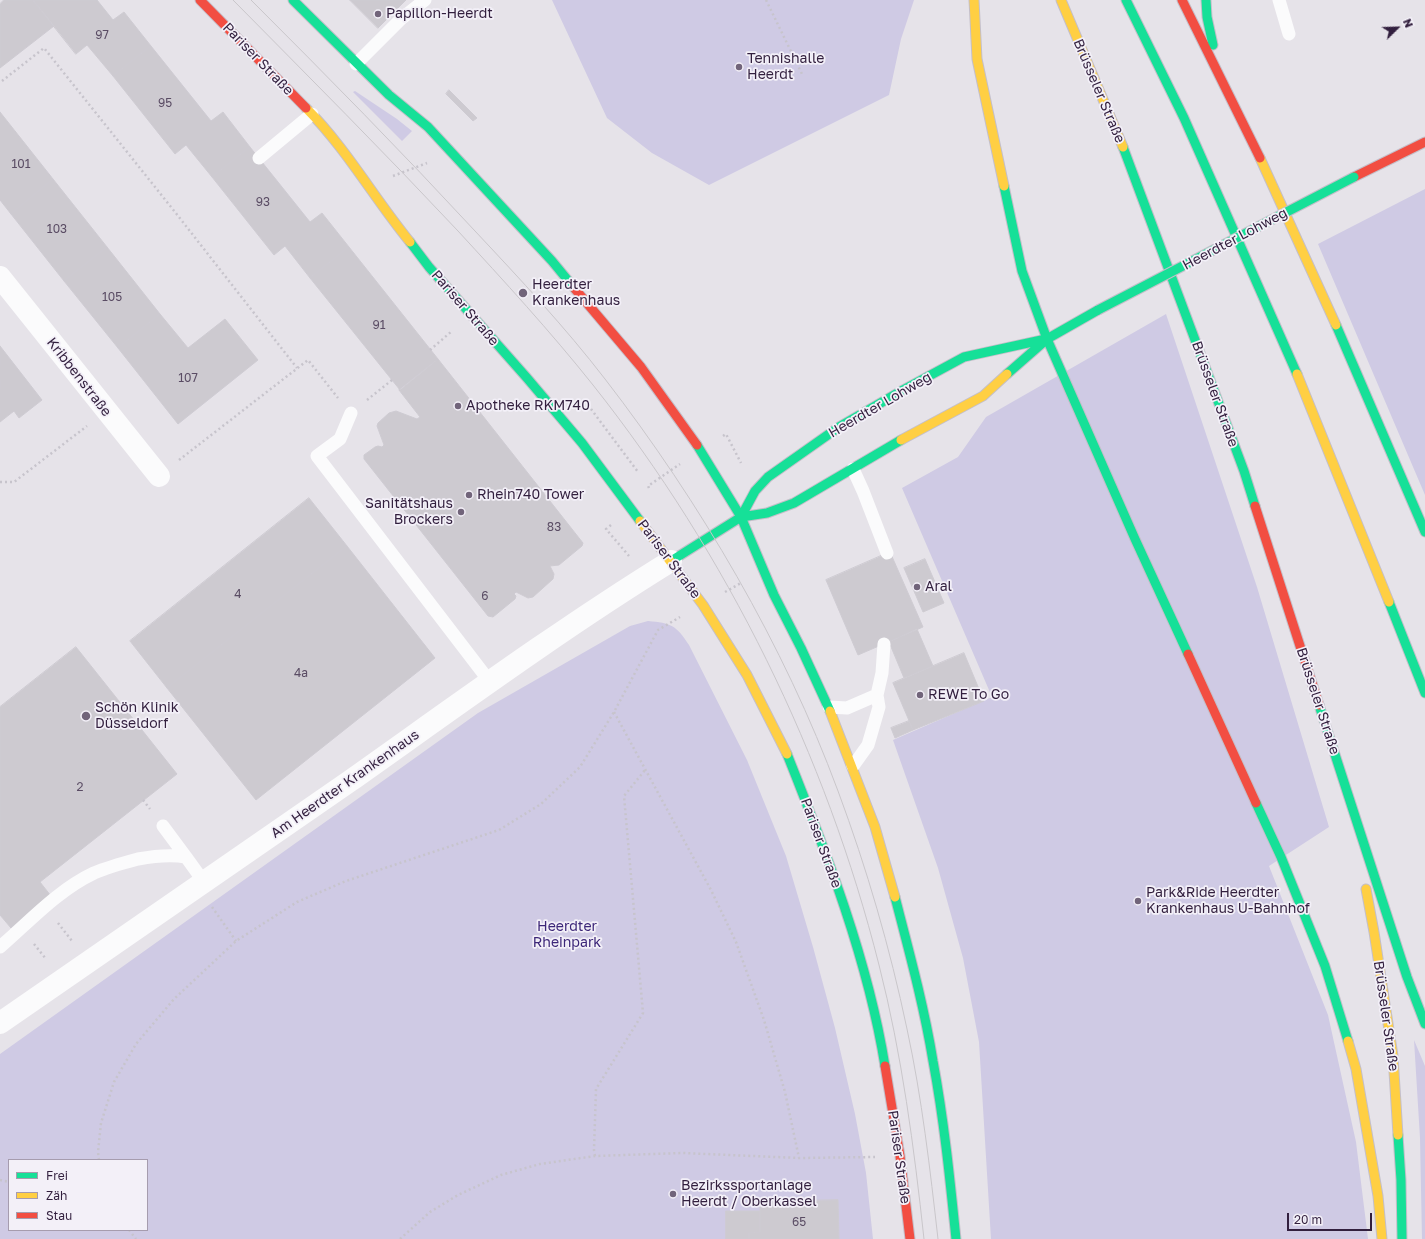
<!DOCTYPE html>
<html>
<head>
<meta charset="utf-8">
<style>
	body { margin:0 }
	#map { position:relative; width:1425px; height:1239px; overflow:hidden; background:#e6e3e9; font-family:"Golos Text",sans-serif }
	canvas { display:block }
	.legend { position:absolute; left:8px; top:1159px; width:140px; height:72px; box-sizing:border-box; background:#f3f0f8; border:1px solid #a69cae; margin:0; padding:5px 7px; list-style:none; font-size:12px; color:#321f3e }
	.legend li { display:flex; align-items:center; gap:8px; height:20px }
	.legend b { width:20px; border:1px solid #a69cae }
	.north { position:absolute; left:1377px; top:8px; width:40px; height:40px; -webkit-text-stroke:3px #f3f0f8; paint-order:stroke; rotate:67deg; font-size:11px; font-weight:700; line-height:16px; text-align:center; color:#321f3e }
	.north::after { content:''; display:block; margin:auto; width:14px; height:18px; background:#321f3e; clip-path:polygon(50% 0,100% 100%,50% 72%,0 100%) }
	.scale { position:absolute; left:1287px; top:1213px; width:85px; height:18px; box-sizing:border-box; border:2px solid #321f3e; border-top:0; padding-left:5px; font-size:12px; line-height:14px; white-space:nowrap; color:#321f3e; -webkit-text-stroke:3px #f3f0f8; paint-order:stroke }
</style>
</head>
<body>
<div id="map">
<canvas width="1425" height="1239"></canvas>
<ul class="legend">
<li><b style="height:5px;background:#16e098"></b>Frei</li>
<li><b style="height:5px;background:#ffcf43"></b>Zäh</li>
<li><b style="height:5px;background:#f24e42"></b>Stau</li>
</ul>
<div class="north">N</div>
<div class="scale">20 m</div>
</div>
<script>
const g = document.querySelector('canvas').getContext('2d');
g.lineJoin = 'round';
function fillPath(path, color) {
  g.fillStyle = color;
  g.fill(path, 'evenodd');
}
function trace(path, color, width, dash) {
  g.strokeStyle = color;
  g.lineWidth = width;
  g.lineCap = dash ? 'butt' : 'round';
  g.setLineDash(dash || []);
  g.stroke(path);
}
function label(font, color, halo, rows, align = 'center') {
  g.font = font + ' "Golos Text",sans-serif';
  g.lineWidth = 3.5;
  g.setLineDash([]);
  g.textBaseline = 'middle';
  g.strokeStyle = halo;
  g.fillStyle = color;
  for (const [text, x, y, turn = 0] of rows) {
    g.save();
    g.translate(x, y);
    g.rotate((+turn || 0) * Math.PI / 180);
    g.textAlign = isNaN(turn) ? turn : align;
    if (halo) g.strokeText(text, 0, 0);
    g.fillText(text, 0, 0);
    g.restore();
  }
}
const green = new Path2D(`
	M552,0h362l-13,39 -12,56 -180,90 -57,-32 -45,-35z
	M355,91l42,28 15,12 -10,10 -49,-49z
	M1425,189v306l-107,-251z
	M1166,314l91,273 72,240 -60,39 59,149 28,127 12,97h-377l-12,-197 -16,-84 -25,-90 -45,-128 99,-43 -90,-209 56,-31 28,-40z
	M648,621c23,2 28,4 41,24l58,115 39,96 27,91 22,81 20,86 11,59 7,66h-873v-185l478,-341 152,-87zM9,1160h138v70h-138z
	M1414,1040l11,26v173h-3l-2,-101z`);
const building = new Path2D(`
	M4,0h29l21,26 -54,42v-64z
	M33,0h64l16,20 11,-8 27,34 -38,30 -26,-31 -11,9z
	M350,0h56l-28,28z
	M151,46l60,75 12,-9 27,35 -38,30 -26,-32 -11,9 -62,-78z
	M449,90l28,28 -4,3 -27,-27z
	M0,112l53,67 -42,35 -11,-14z
	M250,147l60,75 12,-9 27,34 -39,31 -25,-32 -11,9 -62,-78z
	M53,179l54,68 -43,34 -53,-67z
	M107,247l53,67 -42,34 -54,-67z
	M349,247l89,112 -38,31 -90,-112z
	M160,314l28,34 37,-29 33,41 -80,64 -60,-76z
	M0,346l42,54 -23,18 -5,-7 -14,11z
	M438,359l145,184 -1,3 -23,19 -9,1 4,8 -1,5 -20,18 -5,1 -12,-6 -2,2 2,2 -1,3 -22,18 -5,-1 -124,-157v-4l11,-8 3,-1 4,1 2,-2 -7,-19 1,-3 11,-10 7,-2 21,8 3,-2 -21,-27z
	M309,498l38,48 -180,142 -37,-47z
	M347,546l88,112 -179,142 -89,-112z
	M890,552l33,75 -65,28 -32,-75z
	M925,559l19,44 -21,9 -19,-44z
	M917,629l16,37 -29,12 -15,-36z
	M76,647l101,127 -137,108 11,14 -40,32 -11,-13v-208z
	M964,653l20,48 -71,29 -20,-47z
	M909,721l4,9 -18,8 -4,-10z
	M838,1200l1,39h-90v-6l11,-1v-30z
	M726,1211h34v21l-11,1v6h-23z`);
const path = new Path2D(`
	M766,0l36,74
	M2,81l42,-33 131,164 122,156
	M393,176l34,-13
	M430,350l22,-19
	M367,400l25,-20
	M588,405l50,67
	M723,436l3,-2 15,29
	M179,460l129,-100 30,38
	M0,482h14l73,-56
	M649,488l-1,-2 32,-22
	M611,525l-5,4 23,27
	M725,592l16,-9
	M614,712l97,178 25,52 28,78 21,72 14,66
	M143,800l7,9
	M212,907l24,34
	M58,923l14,18
	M34,944l12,15
	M595,1156l-1,-6 2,-61 47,-76 -19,-217 21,-26
	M99,1160l-1,-8 3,-29 13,-41 22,-38 38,-45 62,-58 61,-39 49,-21 153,-51 42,-26 39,-37 34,-55 44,-82 22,-13
	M0,1180l9,2
	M129,1230l7,9
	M400,1239l30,-27 28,-17 43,-20 39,-11 55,-8 88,-3 116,5 76,-1`);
const lane = new Path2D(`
	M1279,0l10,34
	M356,64l45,-45 24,-19
	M259,158l53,-44
	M351,413l-11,26 -23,17 173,226
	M853,469l10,22 24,62
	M829,707l18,1 30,-13
	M853,766l15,-21 11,-38 -2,-12 5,-22 2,-29
	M163,826l23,31
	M0,947c30,-26 58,-57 94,-74 14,-6 29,-10 44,-14 16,-3 32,-5 48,-2l18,25`);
const street = new Path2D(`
	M0,277l159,199
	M0,1023c117,-81 234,-161 350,-242 106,-75 211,-152 321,-220`);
const fast = new Path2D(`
	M293,0l96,95 39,32 124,134 23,28
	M1126,0l58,118 113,256
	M1206,0l1,17 6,28
	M1123,147l121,324 11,35
	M1004,186l18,85 25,68 88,200 53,115
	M410,242l19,25 98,111 55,65 58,78
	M1336,325l89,207
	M1007,374l40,-35 51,-29
	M697,445l44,72 33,78 27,53 29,63
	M741,517l14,-26 13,-14 71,-50 64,-37 61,-33 82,-18
	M671,561l70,-44 26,-4 27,-10 107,-63
	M1389,602l36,91
	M1319,705l88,272 18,47
	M787,754c40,100 81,206 98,312
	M1256,803l25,54 44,109 23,75
	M895,897c14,54 29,109 38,164 11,59 17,118 23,178
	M1398,1135l3,45 1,59`);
const slow = new Path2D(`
	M974,0l3,59 27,127
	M1061,0l62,147
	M306,108c40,40 68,90 104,134
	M1260,158l76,167
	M1297,374l92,228
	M901,440l82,-44 24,-22
	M640,521l63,84 44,70 40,79
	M830,711l45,116 20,70
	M1366,889l8,43 19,124 5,79
	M1348,1041l8,28 22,127 4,43`);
const jam = new Path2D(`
	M200,0l106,108
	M1182,0l78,158
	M1354,177l71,-35
	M575,289l66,78 56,78
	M1255,506l64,199
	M1188,654l68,149
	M885,1066l15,90 10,83`);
const tram = new Path2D(`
	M233,0c75,76 151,152 225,231 46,50 92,100 135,154 134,169 233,370 286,580 23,90 35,182 45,274
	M251,0c76,76 151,152 224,231 45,48 90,96 130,148 95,123 179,266 233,412 29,78 52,157 69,238 15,69 23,140 31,210`);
const fastBridge = new Path2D(`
	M1098,310l256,-133`);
const markers = [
	[378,14,4,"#71647a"],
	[739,67,4,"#71647a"],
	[523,293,5,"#71647a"],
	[458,406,4,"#71647a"],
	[469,495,4,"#71647a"],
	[461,512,4,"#71647a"],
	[917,587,4,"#71647a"],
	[920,695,4,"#71647a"],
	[86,716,5,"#71647a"],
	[1138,901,4,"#71647a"],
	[673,1194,4,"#71647a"]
];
const numberNames = [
	["97",102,35],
	["95",165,103],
	["101",21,164],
	["93",263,202],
	["103",57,229],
	["105",112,297],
	["91",379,325],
	["107",188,378],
	["83",554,527],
	["4",238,594],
	["6",485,596],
	["4a",301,673],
	["2",80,787],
	["65",799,1222]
];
const poiNames = [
	["Papillon-Heerdt",386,14],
	["Tennishalle",747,59],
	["Heerdt",747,75],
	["Heerdter",532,285],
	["Krankenhaus",532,301],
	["Apotheke RKM740",466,406],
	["Rhein740 Tower",477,495],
	["Sanitätshaus",453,504,"right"],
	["Brockers",453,520,"right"],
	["Aral",925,587],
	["REWE To Go",928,695],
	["Schön Klinik",95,708],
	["Düsseldorf",95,724],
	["Park&Ride Heerdter",1146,893],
	["Krankenhaus U-Bahnhof",1146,909],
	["Bezirkssportanlage",681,1186],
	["Heerdt / Oberkassel",681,1202]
];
const streetNames = [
	["Pariser Straße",258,59,46],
	["Brüsseler Straße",1099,91,67],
	["Heerdter Lohweg",1235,239,-28],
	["Pariser Straße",465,308,49],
	["Kribbenstraße",79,377,52],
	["Brüsseler Straße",1215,394,70],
	["Heerdter Lohweg",880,405,-30],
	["Pariser Straße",669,559,53],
	["Brüsseler Straße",1318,701,72],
	["Am Heerdter Krankenhaus",345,784,-35],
	["Pariser Straße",821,843,70],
	["Brüsseler Straße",1386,1016,82],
	["Pariser Straße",899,1157,82]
];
const parkNames = [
	["Heerdter",567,927],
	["Rheinpark",567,943]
];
fillPath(green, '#cfcae4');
fillPath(building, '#cdcad0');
trace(building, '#cecbd2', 1);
trace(fast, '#c4bfc9', 11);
trace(slow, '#c4bfc9', 11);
trace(jam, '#c4bfc9', 11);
trace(path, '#c7c4cc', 2.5, [2, 3]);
trace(lane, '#fbfbfc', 13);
trace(street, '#fbfbfc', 22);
trace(fast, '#16e098', 9);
trace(slow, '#ffcf43', 9);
trace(jam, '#f24e42', 9);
trace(tram, '#c9c6ca', 1);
trace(fastBridge, '#c4bfc9', 11, []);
trace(fastBridge, '#16e098', 9);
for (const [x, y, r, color] of markers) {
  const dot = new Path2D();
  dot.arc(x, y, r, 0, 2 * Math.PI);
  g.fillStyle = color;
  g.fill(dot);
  trace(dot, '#f3f0f8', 1.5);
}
label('12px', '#5a4c64', null, numberNames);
label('14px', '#321f3e', '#f3f0f8', poiNames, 'left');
label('14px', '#321f3e', '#f3f0f8', streetNames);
label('14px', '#3c2678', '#f3f0f8', parkNames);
</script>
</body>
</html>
